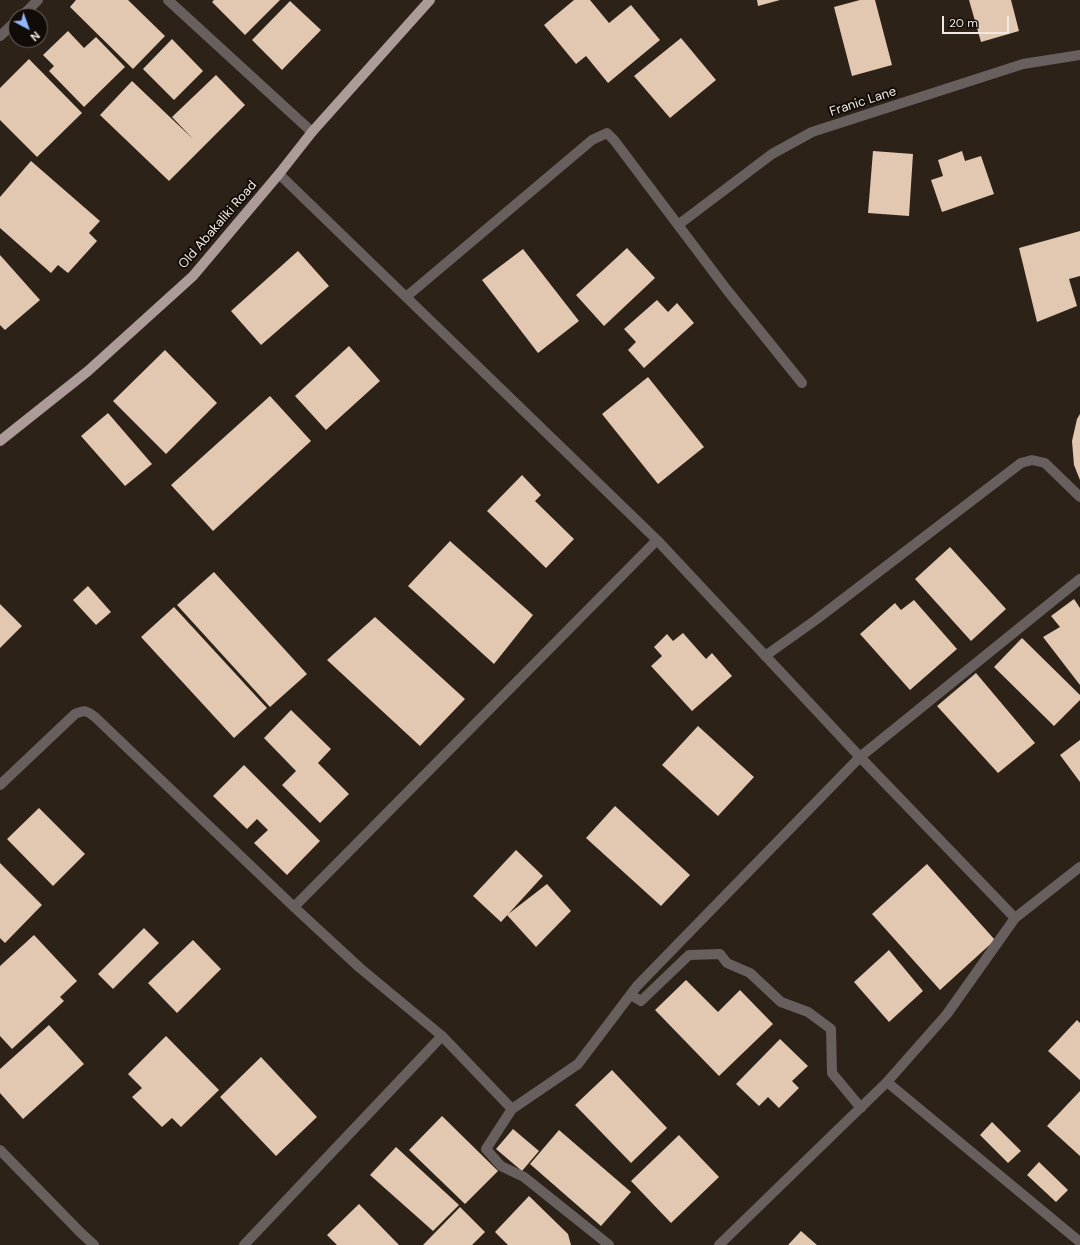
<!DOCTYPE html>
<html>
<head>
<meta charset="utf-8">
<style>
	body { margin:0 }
	#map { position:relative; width:1080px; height:1245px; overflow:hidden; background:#2d2218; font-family:"DM Sans",sans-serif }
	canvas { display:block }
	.north { position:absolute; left:8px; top:8px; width:40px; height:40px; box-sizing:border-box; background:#120c08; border:1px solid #6b645f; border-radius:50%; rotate:139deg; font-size:11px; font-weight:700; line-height:16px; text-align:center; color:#f0e8e2 }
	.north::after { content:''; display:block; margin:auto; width:14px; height:18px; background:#92b7fd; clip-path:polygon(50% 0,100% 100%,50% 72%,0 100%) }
	.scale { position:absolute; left:942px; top:16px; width:67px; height:18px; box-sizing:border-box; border:2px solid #f0e8e2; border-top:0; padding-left:5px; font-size:12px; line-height:14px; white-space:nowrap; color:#f0e8e2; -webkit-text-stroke:3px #120c08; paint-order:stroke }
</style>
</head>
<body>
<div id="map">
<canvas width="1080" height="1245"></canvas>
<div class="north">N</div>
<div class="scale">20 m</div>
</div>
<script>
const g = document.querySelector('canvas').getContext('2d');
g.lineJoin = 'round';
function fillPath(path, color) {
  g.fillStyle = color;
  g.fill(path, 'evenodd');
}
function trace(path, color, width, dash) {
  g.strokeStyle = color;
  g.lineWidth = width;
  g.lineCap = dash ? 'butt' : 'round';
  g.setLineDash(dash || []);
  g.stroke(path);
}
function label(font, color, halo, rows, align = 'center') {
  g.font = font + ' "DM Sans",sans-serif';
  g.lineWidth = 4;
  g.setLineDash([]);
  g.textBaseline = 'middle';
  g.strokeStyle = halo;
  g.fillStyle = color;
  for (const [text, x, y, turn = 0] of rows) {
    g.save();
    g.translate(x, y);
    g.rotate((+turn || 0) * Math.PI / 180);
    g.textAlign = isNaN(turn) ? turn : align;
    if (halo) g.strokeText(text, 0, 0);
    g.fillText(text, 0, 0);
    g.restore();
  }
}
const building = new Path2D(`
	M76,0h52l37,36 -32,33 -63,-62z
	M214,0h66l-35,35 -33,-33z
	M574,0h16l19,23 22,-18 29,35 -52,43 -22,-27 -10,8 -32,-39z
	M757,0h23l-22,6z
	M860,0h15l17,65 -40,11 -18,-69z
	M969,0h42l8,31 -38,11z
	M290,1l31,29 -39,40 -30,-30z
	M68,31l16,17 12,-11 29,30 -41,40 -35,-36 5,-5 -11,-11z
	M681,38l35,42 -46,38 -36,-42z
	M172,39l31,32 -29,29 -31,-31z
	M29,59l53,54 -45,44 -37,-37v-32z
	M216,75l29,30 -76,76 -69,-66 32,-34 61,58 -21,-22z
	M873,151l40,3 -4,62 -41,-3z
	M962,151l3,10 16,-5 13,38 -52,18 -11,-32 12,-4 -5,-16z
	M31,161l69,60 -11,12 8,8 -29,32 -10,-8 -7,8 -51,-45v-31z
	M1080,231v45l-11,3 8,27 -40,16 -18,-74z
	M627,248l28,30 -51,48 -28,-31z
	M523,249l56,72 -41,32 -56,-73z
	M298,251l31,35 -68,59 -30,-34z
	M0,255l40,45 -35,30 -5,-5z
	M657,300l11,12 9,-9 17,20 -50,45 -16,-18 8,-8 -12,-13z
	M349,346l31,35 -54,49 -31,-34z
	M165,350l52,53 -51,51 -53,-53z
	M648,377l56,70 -46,37 -56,-70z
	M270,396l41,45 -98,90 -42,-46z
	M108,413l44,51 -27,22 -44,-50z
	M1080,414v66l-6,-15 -2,-24 5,-22z
	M522,475l19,20 -6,6 39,38 -28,29 -59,-57z
	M450,541l83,74 -39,49 -86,-78z
	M950,547l56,62 -35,32 -56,-62z
	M214,572l93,102 -37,33 -93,-102z
	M88,586l23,26 -15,13 -23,-25z
	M1074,599l6,9v77l-37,-48 17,-10 -9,-11z
	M914,600l43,49 -47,41 -50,-56 35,-31 6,7z
	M0,604l22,22 -22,22z
	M174,607l93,101 -33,30 -93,-101z
	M375,617l90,82 -45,47 -93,-86z
	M683,633l23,26 6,-6 20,23 -40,35 -41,-45 11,-10 -8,-9 13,-13 6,7z
	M1022,638l58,57v5l-26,26 -60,-59z
	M976,673l59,70 -37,30 -61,-67z
	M291,710l40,39 -13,14 31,31 -29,29 -38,-38 14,-14 -32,-33z
	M698,726l56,51 -36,39 -56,-51z
	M1080,740v42l-20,-27z
	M244,765l76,76 -33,34 -33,-32 14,-13 -11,-11 -10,10 -34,-33z
	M615,806l75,69 -29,31 -75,-68z
	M39,808l46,46 -32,32 -46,-47z
	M516,850l27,26 -42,46 -28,-26z
	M0,863l42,42 -37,38 -5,-5z
	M927,864l68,76 -55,50 -68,-76z
	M547,884l24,27 -35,36 -29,-32z
	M144,928l15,15 -46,46 -15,-15z
	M34,935l43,46 -17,16 4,4 -52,48 -12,-13v-70z
	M193,940l28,29 -44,44 -29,-30z
	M889,950l34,41 -34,31 -35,-40z
	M686,980l32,32 22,-22 33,34 -54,52 -64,-66z
	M1077,1020l3,3v57l-32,-29z
	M49,1025l35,39 -61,55 -23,-26v-24z
	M166,1036l53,54 -38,37 -9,-9 -10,9 -30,-30 10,-9 -14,-14z
	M780,1039l28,27 -16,15 7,7 -20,20 -11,-11 -9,9 -23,-22z
	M261,1057l56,60 -41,39 -56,-59z
	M612,1070l55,58 -36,35 -56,-58z
	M1080,1091v65l-33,-30z
	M442,1116l56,55 -33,33 -56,-54z
	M992,1122l29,29 -13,12 -28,-28z
	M513,1129l26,22 -17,20 -26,-22z
	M559,1130l72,62 -30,34 -71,-62z
	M679,1135l40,42 -48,46 -40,-42z
	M396,1147l63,58 -26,26 -63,-56z
	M1039,1162l29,28 -12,12 -29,-27z
	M529,1196l39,38 3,11h-63l-13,-13z
	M359,1204l40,41h-62l-10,-10z
	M460,1207l25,25 -13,13h-49z
	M801,1231l16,14h-29z`);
const minor = new Path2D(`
	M168,0l144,132
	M22,16l16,-16
	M0,36l16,-15
	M279,174l378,366 203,217 155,161
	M678,225l94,-71 40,-22 211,-68 57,-9
	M406,297l186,-157 15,-7 7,7 113,150 75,93
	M765,656l52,-37 204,-156 11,-3 13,3 35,34
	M0,785l75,-71c10,-4 11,-4 20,3l199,190 66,61 82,68 70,73 -26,40 15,17 23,11 85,68
	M294,907l363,-367
	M631,995l10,6 48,-46 31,-1 7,9 23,10 31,29 27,10 23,17 1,44 29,35
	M887,1082l193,160
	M512,1109l66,-45 59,-78 223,-229 220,-178
	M0,1150l81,83 13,12
	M244,1245l198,-209
	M719,1245l168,-163 60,-68 68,-96 65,-51`);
const major = new Path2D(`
	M0,441l88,-70 105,-95 86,-102 33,-42 118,-132`);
const streetNames = [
	["Franic Lane",863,102,-18],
	["Old Abakaliki Road",218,225,-49]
];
fillPath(building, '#e2c7b1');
trace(minor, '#68605f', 10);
trace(major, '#ad9b9a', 10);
label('13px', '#f0e8e2', '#120c08', streetNames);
</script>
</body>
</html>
